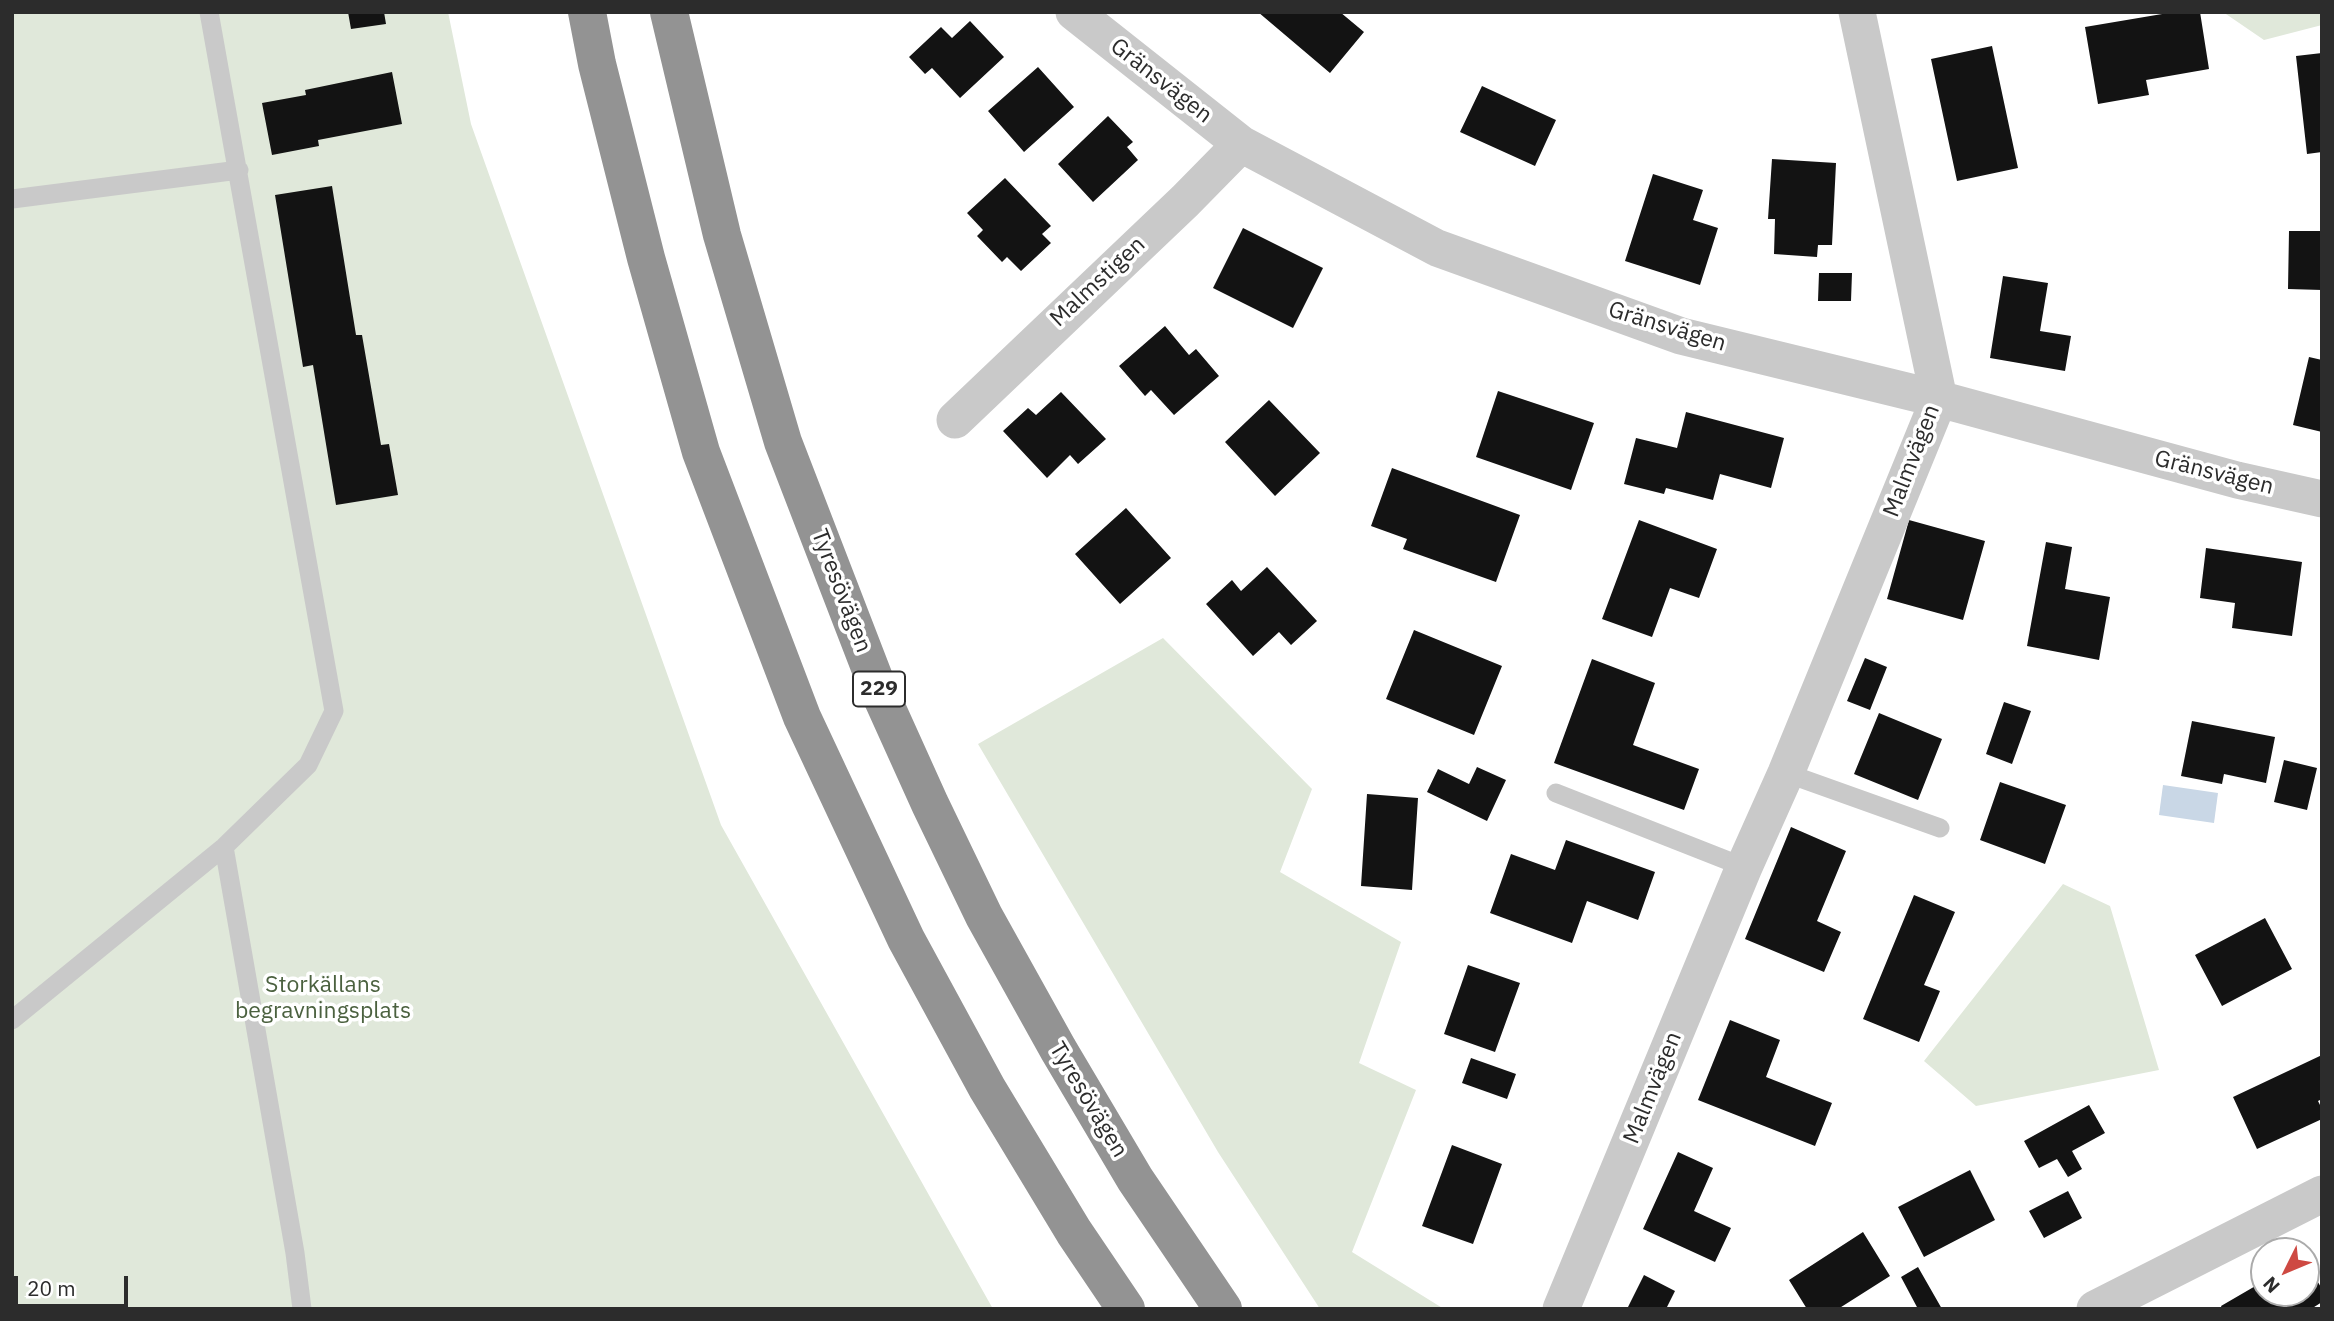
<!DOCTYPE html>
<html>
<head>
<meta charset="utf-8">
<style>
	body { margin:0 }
	#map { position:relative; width:2334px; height:1321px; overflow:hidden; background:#fff; font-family:"IBM Plex Sans",sans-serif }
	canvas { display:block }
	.frame { position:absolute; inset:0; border:14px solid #2c2c2c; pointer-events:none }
	.north { position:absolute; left:2250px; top:1237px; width:70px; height:70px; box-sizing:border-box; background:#fff; border:2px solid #ababab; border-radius:50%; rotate:227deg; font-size:19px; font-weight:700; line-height:28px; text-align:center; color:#2c2c2c }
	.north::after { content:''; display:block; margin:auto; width:24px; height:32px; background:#ce4942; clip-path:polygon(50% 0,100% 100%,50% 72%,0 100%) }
	.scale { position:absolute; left:14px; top:1276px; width:114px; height:32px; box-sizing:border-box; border:4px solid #2c2c2c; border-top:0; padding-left:9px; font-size:21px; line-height:24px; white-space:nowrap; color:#2c2c2c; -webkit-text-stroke:5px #fff; paint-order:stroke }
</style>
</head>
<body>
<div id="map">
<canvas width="2334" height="1321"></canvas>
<div class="frame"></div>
<div class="north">N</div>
<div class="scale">20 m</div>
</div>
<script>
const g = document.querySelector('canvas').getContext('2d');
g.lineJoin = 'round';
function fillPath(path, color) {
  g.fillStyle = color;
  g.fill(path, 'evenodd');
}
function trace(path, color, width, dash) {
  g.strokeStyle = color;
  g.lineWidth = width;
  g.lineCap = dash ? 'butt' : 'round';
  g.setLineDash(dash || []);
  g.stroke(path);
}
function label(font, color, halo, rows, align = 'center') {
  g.font = font + ' "IBM Plex Sans",sans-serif';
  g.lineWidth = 7;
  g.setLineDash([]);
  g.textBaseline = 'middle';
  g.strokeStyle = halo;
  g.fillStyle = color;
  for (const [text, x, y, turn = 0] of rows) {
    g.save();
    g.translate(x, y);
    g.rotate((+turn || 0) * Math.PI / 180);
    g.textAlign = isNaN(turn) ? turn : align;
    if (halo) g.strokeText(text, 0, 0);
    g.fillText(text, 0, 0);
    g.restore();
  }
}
const green = new Path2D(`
	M12,12h436l23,112 250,701 272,484h-981z
	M2223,12h99v13l-58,15z
	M1163,638l149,151 -32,83 121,70 -42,121 57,27 -64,162 92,57h-124l-102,-157 -240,-408z
	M2063,884l47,22 49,164 -183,36 -52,-45z`);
const water = new Path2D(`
	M2163,785l55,8 -4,30 -55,-8z`);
const building = new Path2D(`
	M348,12h36l2,12 -35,5z
	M1258,12h82l24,20 -34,41z
	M2174,12h26l9,57 -63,11 3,15 -51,9 -13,-77z
	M970,21l34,36 -44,41 -28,-30 -7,6 -16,-17 32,-30 11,11z
	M1992,46l26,122 -61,13 -26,-122z
	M2322,53v99l-15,2 -11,-98z
	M1038,67l36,40 -50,45 -36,-41z
	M392,72l10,52 -84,16 1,6 -47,9 -10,-52 44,-8 -1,-5z
	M1482,86l74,34 -21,46 -75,-34z
	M1108,116l25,26 -6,5 11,13 -45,42 -35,-38z
	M1772,159l64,4 -4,82h-14l-1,12 -43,-3 1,-35h-7z
	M1653,174l50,16 -10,30 25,8 -18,57 -75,-24z
	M1005,178l46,48 -9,8 9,9 -30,28 -14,-14 -5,5 -25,-26 6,-6 -16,-17z
	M332,186l24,149h6l19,110 8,-1 9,51 -62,10 -23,-140 -10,2 -28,-172z
	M1243,228l80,40 -30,60 -80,-40z
	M2289,231h33v59l-34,-1z
	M1819,273h33l-1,28h-33z
	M2003,276l45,7 -8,48 31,5 -6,35 -75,-13z
	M1165,326l24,29 7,-6 23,27 -45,39 -23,-25 -6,6 -26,-30z
	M2309,357l13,3v72l-29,-7z
	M1498,391l96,32 -23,67 -95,-33z
	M1061,392l45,47 -28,25 -8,-9 -23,23 -44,-47 25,-23 8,7z
	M1269,400l51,53 -45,43 -50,-54z
	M1686,412l98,26 -13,50 -51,-14 -7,26 -47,-12 -2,6 -40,-10 12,-46 41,10z
	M1392,468l128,47 -24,67 -93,-33 4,-10 -36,-13z
	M1126,508l45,50 -51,46 -45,-50z
	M1639,520l78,29 -18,49 -29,-10 -18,49 -50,-18z
	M1909,520l76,21 -22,79 -76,-21z
	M2046,542l26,5 -7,42 45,8 -11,63 -72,-14z
	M2206,548l96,14 -10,74 -60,-8 3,-25 -35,-5z
	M1267,567l50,54 -26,24 -12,-13 -26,24 -47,-52 26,-24 9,11z
	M1414,630l88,36 -28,69 -88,-36z
	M1865,658l22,9 -17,43 -23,-9z
	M1592,659l63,24 -22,62 66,24 -15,41 -130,-47z
	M2004,702l27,9 -19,53 -26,-10z
	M1879,713l63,26 -24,61 -64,-26z
	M2192,721l83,16 -9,46 -42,-9 -2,10 -41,-8z
	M2284,760l33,8 -10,42 -33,-8z
	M1477,767l29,13 -19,41 -60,-29 11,-23 31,15z
	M2000,782l66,23 -21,59 -65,-24z
	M1367,794l51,4 -6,92 -51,-4z
	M1791,827l55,24 -29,70 24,11 -17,40 -79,-33z
	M1566,840l89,32 -17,48 -51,-19 -15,42 -82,-30 21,-59 44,16z
	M1914,895l41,17 -31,73 16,6 -21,51 -56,-23z
	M2265,918l27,51 -70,37 -27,-51z
	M1468,965l52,18 -25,69 -51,-18z
	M1730,1020l50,20 -14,37 66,26 -17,43 -117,-46z
	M2322,1055v44l-4,2 4,8v10l-65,30 -24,-52z
	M1471,1058l45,16 -9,25 -45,-16z
	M2089,1105l16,28 -33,18 10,18 -14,8 -11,-18 -18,9 -15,-27z
	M1452,1145l50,19 -29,80 -51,-18z
	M1678,1152l35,16 -19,43 37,17 -16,34 -72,-33z
	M1970,1170l25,50 -71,37 -26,-50z
	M2068,1191l14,27 -38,20 -15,-27z
	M1863,1232l27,44 -52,33h-31l-18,-29z
	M2306,1262l16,27v13l-11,7h-89l-1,-3 43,-25v12h42z
	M1918,1267l24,42h-24l-17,-32z
	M1644,1275l31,16 -9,18h-39z`);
const lane = new Path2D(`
	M12,199l227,-29
	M1786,773l154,55
	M1556,793l188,74
	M224,847l71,406 7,56
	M12,1020l212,-173 84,-82 26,-54 -125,-699`);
const street = new Path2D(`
	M1074,12l167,132 196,104 244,88 258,63 298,81 85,19
	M955,420l230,-219 56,-57
	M1561,1309l183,-442 42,-94 153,-374 -82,-387
	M2095,1309l227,-115`);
const highway = new Path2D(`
	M587,12l10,52 49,194 55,194 101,265 104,222 81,149 87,144 52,77
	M669,12l53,223 61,207 96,249 51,113 54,112 74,133 77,130 88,130`);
const shields = [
	[879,689,52]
];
const shieldNames = [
	["229",879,689]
];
const streetNames = [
	["Gränsvägen",1161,81,38],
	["Malmstigen",1098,282,-43],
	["Gränsvägen",1667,327,17],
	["Malmvägen",1912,461,-69],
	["Gränsvägen",2214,473,14],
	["Tyresövägen",841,591,69],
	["Malmvägen",1653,1088,-68],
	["Tyresövägen",1088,1100,59]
];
const parkNames = [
	["Storkällans",323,985],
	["begravningsplats",323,1011]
];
fillPath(green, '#e0e8da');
fillPath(water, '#c9d7e6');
fillPath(building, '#131313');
trace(lane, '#c9c9c9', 19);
trace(street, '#c9c9c9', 37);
trace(highway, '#939393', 38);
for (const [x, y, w] of shields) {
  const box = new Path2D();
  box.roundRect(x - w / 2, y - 17.5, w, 35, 5);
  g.fillStyle = '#fff';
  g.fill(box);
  trace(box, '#2c2c2c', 2);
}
label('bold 21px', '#2c2c2c', null, shieldNames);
label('23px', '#2c2c2c', '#fff', streetNames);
label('23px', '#4b613f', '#fff', parkNames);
</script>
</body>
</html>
